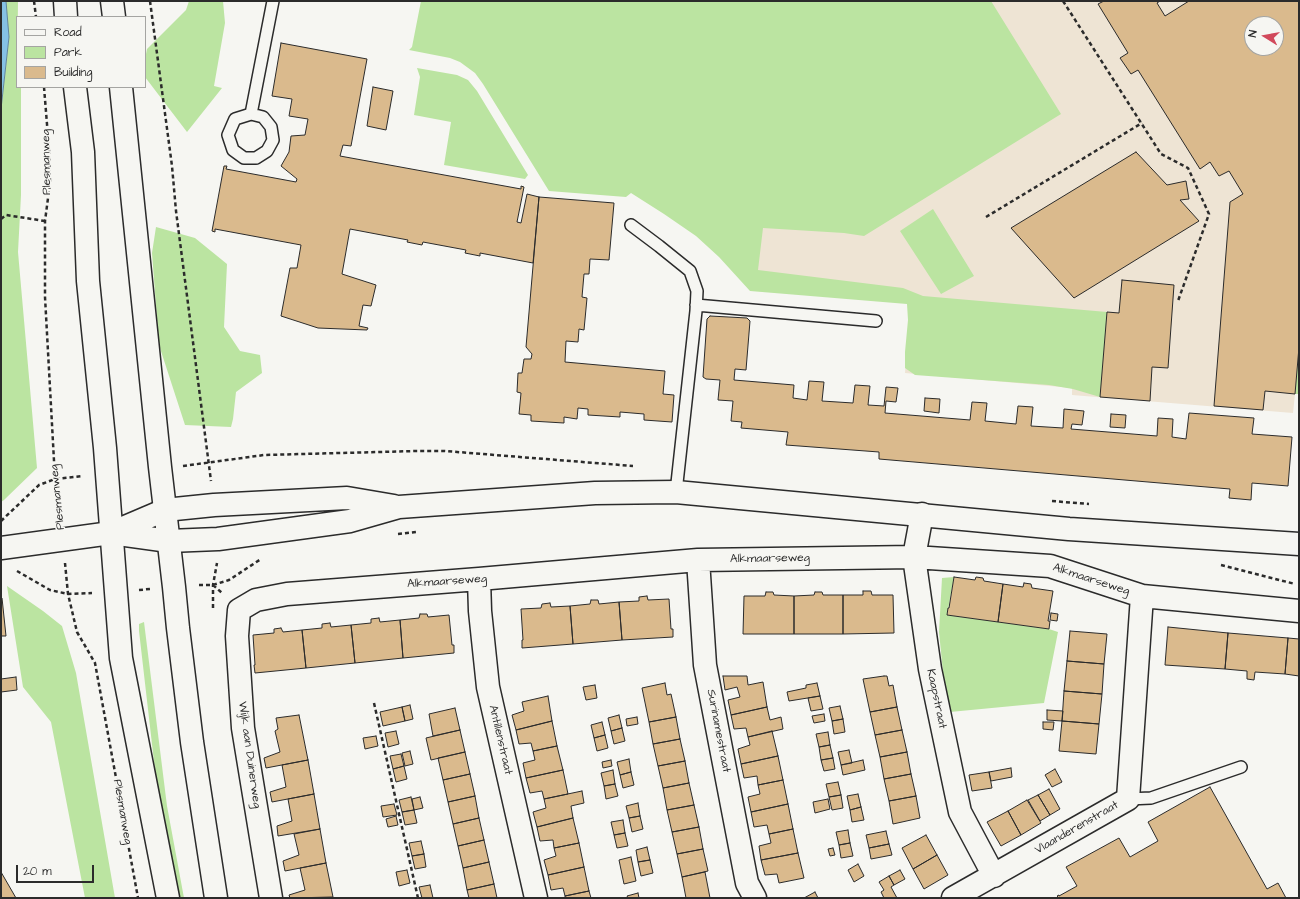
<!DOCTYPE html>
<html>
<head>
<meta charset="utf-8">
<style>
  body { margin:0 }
  #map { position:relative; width:1300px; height:899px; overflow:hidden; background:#f6f6f2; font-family:"Architects Daughter",sans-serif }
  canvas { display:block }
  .frame { position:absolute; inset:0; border:2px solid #2b2b2b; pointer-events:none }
  .legend { position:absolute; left:16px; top:16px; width:130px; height:72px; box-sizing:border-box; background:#f6f6f2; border:1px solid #a5a5a2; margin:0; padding:5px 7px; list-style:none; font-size:12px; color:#2b2b2b }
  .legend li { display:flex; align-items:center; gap:8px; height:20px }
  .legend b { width:20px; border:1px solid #a5a5a2 }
  .north { position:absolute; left:1244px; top:16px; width:40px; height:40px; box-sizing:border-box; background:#f6f6f2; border:1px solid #a5a5a2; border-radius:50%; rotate:281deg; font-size:11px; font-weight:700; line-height:16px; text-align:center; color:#2b2b2b }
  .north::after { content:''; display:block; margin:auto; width:14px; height:18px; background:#d1495b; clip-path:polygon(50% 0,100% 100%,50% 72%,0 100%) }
  .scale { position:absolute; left:16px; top:865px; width:78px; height:18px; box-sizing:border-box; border:2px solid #2b2b2b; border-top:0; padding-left:5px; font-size:12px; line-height:14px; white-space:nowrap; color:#2b2b2b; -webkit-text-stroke:3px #f6f6f2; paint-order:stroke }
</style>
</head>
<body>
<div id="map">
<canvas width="1300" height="899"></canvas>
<div class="frame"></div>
<ul class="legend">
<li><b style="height:5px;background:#f6f6f2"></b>Road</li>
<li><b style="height:11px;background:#bbe4a1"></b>Park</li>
<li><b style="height:11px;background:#daba8d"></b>Building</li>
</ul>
<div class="north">N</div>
<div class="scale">20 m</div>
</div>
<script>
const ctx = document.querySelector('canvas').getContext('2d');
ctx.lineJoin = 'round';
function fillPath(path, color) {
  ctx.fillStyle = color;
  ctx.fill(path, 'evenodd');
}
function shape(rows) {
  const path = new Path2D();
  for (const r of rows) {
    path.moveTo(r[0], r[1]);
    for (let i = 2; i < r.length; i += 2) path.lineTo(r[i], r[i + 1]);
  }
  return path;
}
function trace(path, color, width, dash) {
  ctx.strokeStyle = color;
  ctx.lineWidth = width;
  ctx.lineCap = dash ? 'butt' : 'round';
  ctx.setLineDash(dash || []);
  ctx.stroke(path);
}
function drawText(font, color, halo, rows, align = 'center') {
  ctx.font = font + ' "Architects Daughter",sans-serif';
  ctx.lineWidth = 3;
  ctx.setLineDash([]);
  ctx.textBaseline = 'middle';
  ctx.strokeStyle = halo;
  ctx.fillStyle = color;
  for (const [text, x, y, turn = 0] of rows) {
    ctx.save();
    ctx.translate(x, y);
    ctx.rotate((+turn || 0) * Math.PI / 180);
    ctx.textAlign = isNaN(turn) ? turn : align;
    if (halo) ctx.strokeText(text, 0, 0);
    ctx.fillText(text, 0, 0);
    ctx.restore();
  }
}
const built = shape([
  [436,1,1299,1,1299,356,1293,413,1072,395,1072,388,905,373,911,300,734,267],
  [1252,24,1276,24,1276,48,1252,48]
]);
const green = shape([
  [6,1,18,1,17,87,21,87,21,195,18,252,37,468,4,500,1,502,1,109,9,37],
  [189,1,223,1,225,23,214,86,222,88,187,132,145,77,145,59,147,49,186,10],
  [421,1,991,1,1061,114,864,236,844,233,763,228,758,270,903,288,923,296,1107,312,1100,397,1073,389,1049,385,915,375,905,368,905,352,908,320,907,304,750,291,719,257,696,236,664,214,631,193,626,197,549,191,483,84,475,73,460,62,450,58,409,50,412,47],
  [417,68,457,75,468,80,477,91,528,175,525,179,444,165,451,122,414,115,420,77],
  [933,209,974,276,941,294,900,231],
  [156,227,195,238,227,264,224,327,240,351,260,355,262,373,236,392,233,419,231,427,185,425,159,345,152,253],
  [1299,347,1299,394,1295,394],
  [954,577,947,615,1049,629,1058,632,1044,703,950,712,944,682,939,632,942,578],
  [7,586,43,611,62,626,76,673,115,898,85,898,51,722,23,687],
  [144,622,167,806,184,898,175,898,159,805,139,631,139,624]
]);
const water = shape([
  [1,1,6,1,9,37,1,109,1,1]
]);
const building = shape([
  [1104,1,1160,1,1157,3,1165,16,1189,1,1299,1,1299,347,1295,394,1265,391,1263,410,1214,406,1230,202,1243,194,1229,171,1219,176,1210,162,1200,169,1138,70,1131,74,1120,58,1128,53,1098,4,1104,1],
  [1252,24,1276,24,1276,48,1252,48,1252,24],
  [281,43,367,59,351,146,343,145,340,156,521,189,521,186,524,187,517,222,521,223,527,194,539,197,533,263,480,253,480,256,465,253,466,250,423,242,422,245,407,242,408,240,350,229,342,274,376,285,371,306,363,305,359,326,368,328,367,330,318,328,281,316,290,268,297,268,301,245,215,229,215,232,212,231,224,166,227,166,226,169,296,182,297,179,281,166,289,152,291,136,305,135,308,119,289,116,292,99,272,96,281,43],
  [373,87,393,91,386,130,367,126,373,87],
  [1136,152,1167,185,1186,181,1189,199,1180,200,1199,221,1074,298,1011,228,1136,152],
  [539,197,614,203,609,260,590,259,589,274,584,274,582,297,587,298,584,330,579,329,578,342,566,341,565,362,665,371,663,394,674,395,672,422,644,420,644,414,620,412,620,417,588,415,588,409,578,408,577,419,564,417,564,423,531,421,531,415,519,414,521,393,517,392,518,373,522,373,524,359,531,359,532,354,526,347,539,197],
  [1122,280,1174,285,1168,368,1152,367,1150,401,1100,397,1107,312,1119,313,1122,280],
  [710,316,747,318,750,321,746,370,735,369,734,380,794,385,793,398,807,400,809,381,824,382,822,401,853,403,855,385,870,386,868,405,884,406,886,387,898,388,896,402,886,401,885,413,970,420,972,402,987,403,985,421,1016,424,1018,406,1033,407,1031,426,1063,428,1064,409,1084,411,1082,425,1072,424,1071,429,1157,436,1158,418,1173,419,1172,437,1186,439,1189,413,1254,418,1252,434,1292,437,1288,486,1252,483,1251,500,1229,498,1230,489,879,459,879,452,786,445,788,432,741,428,742,422,731,421,733,401,718,400,720,380,706,379,703,377,707,319,710,316],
  [925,398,940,399,939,413,924,411,925,398],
  [1111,414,1126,415,1125,428,1110,427,1111,414],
  [954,577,975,580,976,577,983,578,984,581,1003,584,998,622,947,615,948,608,949,608,954,577],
  [1024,583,1031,584,1032,588,1053,591,1048,621,1050,621,1049,629,998,622,1003,584,1023,587,1024,583],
  [863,591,871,591,872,595,893,595,894,633,843,634,843,595,863,595,863,591],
  [766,592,773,592,774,595,794,596,794,634,743,634,744,596,765,596,766,592],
  [815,592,822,592,823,595,843,595,843,634,794,634,794,596,814,595,815,592],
  [647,596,648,600,669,599,671,629,673,629,673,637,622,640,619,602,639,601,639,597,647,596],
  [1,598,2,598,6,636,1,636,1,598],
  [591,600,598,600,599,604,619,602,622,640,573,644,570,606,590,604,591,600],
  [550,603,551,607,570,606,573,644,522,648,522,640,523,640,521,609,541,608,542,604,550,603],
  [1051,613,1058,614,1057,621,1050,620,1051,613],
  [420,614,427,614,428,617,449,615,452,645,454,645,454,653,403,658,400,620,419,618,420,614],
  [379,618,380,622,400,620,403,658,355,663,351,625,371,623,371,619,379,618],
  [330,623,331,627,351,625,355,663,306,668,302,630,322,628,322,624,330,623],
  [1168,627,1228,633,1225,669,1165,665,1168,627],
  [281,628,283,632,302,630,306,668,255,673,254,665,255,665,253,635,274,633,274,629,281,628],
  [1070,631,1107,634,1104,664,1067,661,1070,631],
  [1228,633,1288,638,1285,674,1255,672,1254,680,1247,679,1247,671,1225,669,1228,633],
  [1288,638,1299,639,1299,676,1285,674,1288,638],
  [1067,661,1104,664,1102,694,1064,691,1067,661],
  [723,676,747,676,748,685,763,682,767,707,731,715,728,700,740,697,737,687,725,690,723,676],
  [884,676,887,676,889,686,893,685,897,707,870,712,863,679,884,676],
  [16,677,17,690,1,692,1,679,16,677],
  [665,683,667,695,671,694,676,717,649,722,642,688,665,683],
  [817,683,820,696,789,701,787,692,806,688,806,685,817,683],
  [595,685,597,698,586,700,583,687,595,685],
  [1064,691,1102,694,1099,724,1062,721,1064,691],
  [548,696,552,721,516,730,512,715,524,711,522,702,548,696],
  [820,696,823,709,811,711,808,698,820,696],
  [410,705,413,719,405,721,402,707,410,705],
  [840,706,843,719,832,721,829,708,840,706],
  [402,707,405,721,383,726,380,712,402,707],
  [767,707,770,720,781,717,783,729,748,737,746,728,734,729,731,715,767,707],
  [897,707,902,730,875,735,870,712,897,707],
  [455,708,460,730,433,736,429,714,455,708],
  [1047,710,1063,711,1062,721,1047,720,1047,710],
  [824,714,825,721,814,723,812,716,824,714],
  [299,715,308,760,266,768,264,758,280,752,275,731,278,729,276,718,299,715],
  [619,715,622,728,611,731,608,718,619,715],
  [637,717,638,724,627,726,626,719,637,717],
  [676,717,680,739,653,744,649,722,676,717],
  [843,719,845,732,834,734,832,721,843,719],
  [552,721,557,746,533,751,531,743,519,744,516,730,552,721],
  [1062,721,1099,724,1096,754,1059,751,1062,721],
  [602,722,605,735,594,738,591,725,602,722],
  [1043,722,1054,722,1053,730,1043,729,1043,722],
  [622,728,625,741,614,744,611,731,622,728],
  [460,730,465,752,431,760,426,738,460,730],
  [902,730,907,752,880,757,875,735,902,730],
  [396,731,399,744,388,747,385,733,396,731],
  [772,731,778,756,741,764,738,749,750,745,748,737,772,731],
  [828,732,830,745,819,747,816,734,828,732],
  [605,735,608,748,597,751,594,738,605,735],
  [376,736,378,746,365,749,363,738,376,736],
  [680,739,685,761,658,766,653,744,680,739],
  [830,745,833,758,821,760,819,747,830,745],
  [557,746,563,770,526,778,523,763,535,760,533,751,557,746],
  [849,750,852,763,841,765,838,752,849,750],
  [410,751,413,764,405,766,402,753,410,751],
  [465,752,470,774,443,780,438,758,465,752],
  [907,752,911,774,884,779,880,757,907,752],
  [401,754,404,766,393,769,390,756,401,754],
  [778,756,783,780,758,785,757,776,744,778,741,764,778,756],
  [833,758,835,769,824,771,821,760,833,758],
  [629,759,631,772,620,775,617,762,629,759],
  [308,760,314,794,272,802,270,792,286,787,282,765,308,760],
  [611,760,612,766,603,768,602,762,611,760],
  [863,760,865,770,843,775,841,765,863,760],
  [685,761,689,783,663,788,658,766,685,761],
  [404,766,407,779,396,782,393,769,404,766],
  [1011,768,1012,777,991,781,989,772,1011,768],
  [1055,769,1062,782,1052,787,1045,775,1055,769],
  [563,770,568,794,544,799,542,791,530,793,526,778,563,770],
  [613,770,615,784,604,786,601,773,613,770],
  [631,772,634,785,623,788,620,775,631,772],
  [989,772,992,788,972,791,969,775,989,772],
  [470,774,475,796,448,802,443,780,470,774],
  [911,774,916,796,889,801,884,779,911,774],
  [783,780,788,804,751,812,748,797,760,794,758,785,783,780],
  [838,782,841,795,829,797,826,784,838,782],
  [689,783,694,805,667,810,663,788,689,783],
  [615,784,618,796,606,799,604,786,615,784],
  [1210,787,1267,889,1278,883,1286,898,1059,898,1057,896,1059,895,1059,896,1077,886,1066,867,1119,838,1130,857,1158,841,1148,822,1210,787],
  [1049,789,1060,809,1050,815,1038,795,1049,789],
  [582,791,584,803,571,806,573,818,537,827,533,812,546,808,544,799,582,791],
  [314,794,320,829,278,836,277,826,292,821,288,799,314,794],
  [858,794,861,807,850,810,847,796,858,794],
  [841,795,843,808,832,810,829,797,841,795],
  [1038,795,1050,815,1040,821,1028,800,1038,795],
  [475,796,479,818,453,824,448,802,475,796],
  [916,796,920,818,893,824,889,801,916,796],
  [411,797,414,810,402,812,399,800,411,797],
  [420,797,423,808,414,810,412,799,420,797],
  [828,799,830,809,815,813,813,802,828,799],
  [1027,800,1041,823,1021,835,1008,811,1027,800],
  [638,803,640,816,629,818,626,806,638,803],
  [394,804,397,815,383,817,381,806,394,804],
  [788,804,793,829,769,834,767,825,754,827,751,812,788,804],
  [694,805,699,827,672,832,667,810,694,805],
  [861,807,864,820,852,822,850,810,861,807],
  [414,810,417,823,405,825,402,812,414,810],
  [1008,811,1021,835,1001,846,987,822,1008,811],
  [396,816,398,825,388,827,386,819,396,816],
  [640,816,643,829,632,832,629,818,640,816],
  [479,818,484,840,458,846,453,824,479,818],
  [573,818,579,843,554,848,553,840,540,841,537,827,573,818],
  [623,820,625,833,614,835,611,822,623,820],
  [699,827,703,849,677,854,672,832,699,827],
  [320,829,326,863,285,871,283,861,299,855,294,834,320,829],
  [793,829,798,853,761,860,759,846,771,843,769,834,793,829],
  [848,830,850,843,839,845,836,832,848,830],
  [886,831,889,844,869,848,866,835,886,831],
  [625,833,628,846,617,848,614,835,625,833],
  [926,835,937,855,913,869,902,848,926,835],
  [484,840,489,862,463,868,458,846,484,840],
  [421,841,424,854,412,856,409,843,421,841],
  [579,843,584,867,548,875,544,860,556,856,554,848,579,843],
  [850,843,853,856,841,858,839,845,850,843],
  [889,844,892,855,871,859,869,848,889,844],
  [647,847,650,860,638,862,636,850,647,847],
  [833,848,835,855,830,856,828,849,833,848],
  [703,849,708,871,682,877,677,854,703,849],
  [798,853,804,878,779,883,777,874,765,875,761,860,798,853],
  [424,854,426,867,415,869,412,856,424,854],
  [937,855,948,875,924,889,913,869,937,855],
  [631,857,636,881,624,884,619,860,631,857],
  [650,860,653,873,641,876,638,862,650,860],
  [489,862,494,884,467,890,463,868,489,862],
  [326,863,333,897,290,898,289,895,305,890,300,868,326,863],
  [858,864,864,876,854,882,848,870,858,864],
  [584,867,589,891,565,896,563,888,551,890,548,875,584,867],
  [407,870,410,883,399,886,396,872,407,870],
  [900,870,905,879,894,885,889,876,900,870],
  [1,872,16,898,1,898,1,872],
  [705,872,710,898,686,898,682,877,705,872],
  [889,876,894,885,891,887,897,898,884,898,881,892,884,890,879,882,889,876],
  [494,884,497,898,469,898,467,890,494,884],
  [430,885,433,898,422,898,419,887,430,885],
  [589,891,591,898,565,898,565,896,589,891],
  [815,892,818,898,804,898,815,892],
  [638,893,639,898,628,898,627,896,638,893]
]);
const path = shape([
  [34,1,36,17],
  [150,1,172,166,176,211,211,481],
  [1063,1,1161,154,1188,168,1209,214,1178,301],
  [44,87,49,149,50,183,45,221,45,297,55,479,61,516],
  [986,217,1142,123],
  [1,219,6,215,45,221],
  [183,466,264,455,417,451,445,451,633,466],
  [1052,501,1089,504],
  [1,521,39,485,55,479,83,476],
  [398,534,417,532],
  [65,563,68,594,77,632,95,663,138,898],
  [1221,565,1295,584],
  [17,571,50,590,68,594,92,593],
  [199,585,213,585,229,580,261,559],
  [213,585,222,593],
  [139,590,150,589],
  [213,608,213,585,217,563],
  [374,703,418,898]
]);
const service = shape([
  [251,114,263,117,271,127,273,140,267,151,256,158,244,158,233,150,228,135,235,119,251,114],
  [251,114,273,1],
  [631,225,659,246,690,271,697,291,696,311,676,492],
  [696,305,876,321],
  [1128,799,1151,798,1241,767]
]);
const minor = shape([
  [922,514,914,557,930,669,960,812,994,876],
  [1,548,111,533],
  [698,560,705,665,747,883,755,898],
  [479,579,480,611,488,687,536,898],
  [271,898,243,728,237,636,239,610,256,600,287,594,479,579,698,560,914,557,1050,566,1142,596,1299,611],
  [953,898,1128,799,1142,596]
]);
const tertiary = shape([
  [111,533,169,541,218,539,350,521,399,507,595,493,676,492,1069,529,1299,544],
  [111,533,165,510,214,505,347,498,394,506]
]);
const secondary = shape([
  [65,1,66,17],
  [112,1,114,17],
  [75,87,83,152,88,281,105,448,121,658,168,898],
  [121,87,160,467,174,587,178,628,192,742,216,898]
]);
const streetNames = [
  ["Plesmanweg",47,162,-91],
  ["Plesmanweg",58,497,-96],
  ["Alkmaarseweg",770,559,-1],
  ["Alkmaarseweg",1091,580,18],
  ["Alkmaarseweg",447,582,-4],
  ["Kaapstraat",936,699,78],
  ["Surinamestraat",718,731,79],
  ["Antillenstraat",500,740,77],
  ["Wijk aan Duinerweg",249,755,82],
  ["Plesmanweg",122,812,80],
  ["Vlaanderenstraat",1077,828,-30]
];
fillPath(built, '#eee4d4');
fillPath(green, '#bbe4a1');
fillPath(water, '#85c1e5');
trace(water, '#61859b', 1);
fillPath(building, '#daba8d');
trace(building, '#2b2b2b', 1);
trace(service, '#2b2b2b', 14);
trace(minor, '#2b2b2b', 25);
trace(tertiary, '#2b2b2b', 25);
trace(secondary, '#2b2b2b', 25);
trace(path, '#2b2b2b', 2.5, [4, 3]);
trace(service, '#f6f6f2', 11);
trace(minor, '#f6f6f2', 22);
trace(tertiary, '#f6f6f2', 22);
trace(secondary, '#f6f6f2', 22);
drawText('12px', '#2b2b2b', '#f6f6f2', streetNames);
</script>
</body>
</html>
